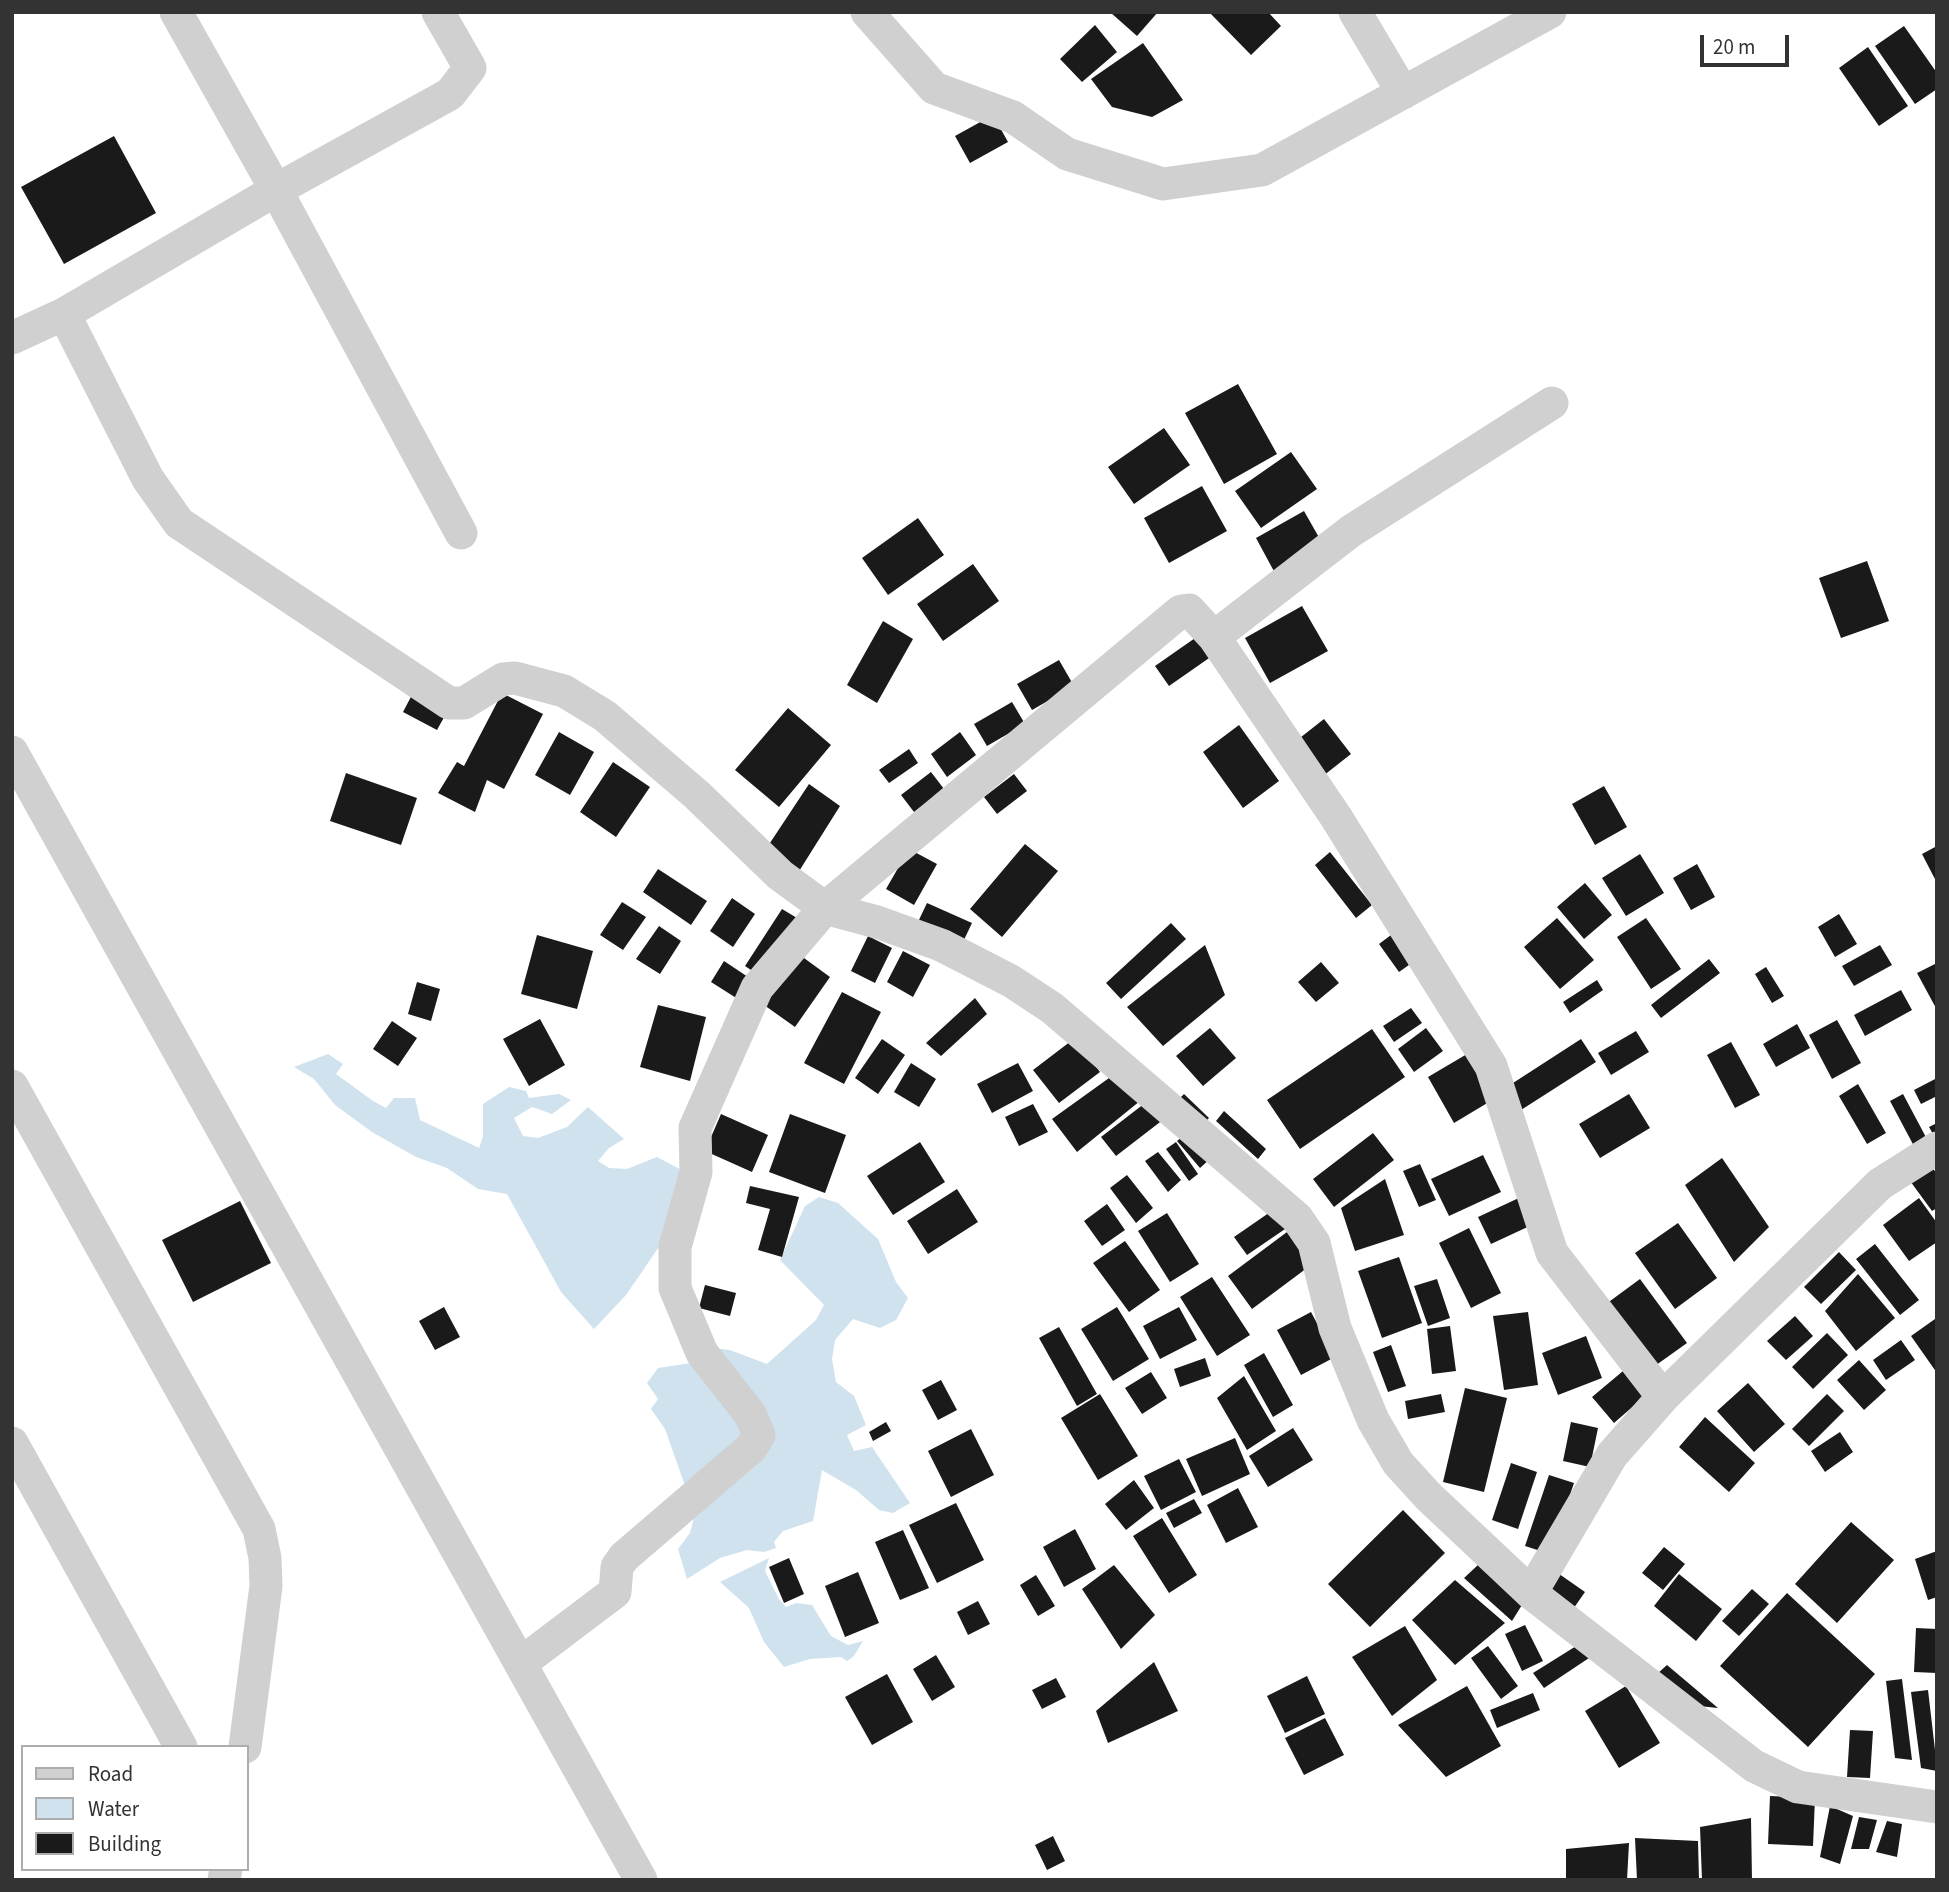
<!DOCTYPE html>
<html>
<head>
<meta charset="utf-8">
<style>
  body { margin:0 }
  #map { position:relative; width:1949px; height:1892px; overflow:hidden; background:#fff; font-family:"Source Sans 3",sans-serif }
  canvas { display:block }
  .frame { position:absolute; inset:0; border:14px solid #333; pointer-events:none }
  .legend { position:absolute; left:21px; top:1745px; width:228px; height:126px; box-sizing:border-box; background:#fff; border:2px solid #adadad; margin:0; padding:9px 12px; list-style:none; font-size:21px; color:#333 }
  .legend li { display:flex; align-items:center; gap:14px; height:35px }
  .legend b { width:35px; border:2px solid #adadad }
  .scale { position:absolute; left:1700px; top:35px; width:89px; height:32px; box-sizing:border-box; border:4px solid #333; border-top:0; padding-left:9px; font-size:21px; line-height:24px; white-space:nowrap; color:#333; -webkit-text-stroke:5px #fff; paint-order:stroke }
</style>
</head>
<body>
<div id="map">
<canvas width="1949" height="1892"></canvas>
<div class="frame"></div>
<ul class="legend">
<li><b style="height:9px;background:#d0d0d0"></b>Road</li>
<li><b style="height:19px;background:#cfe2ee"></b>Water</li>
<li><b style="height:19px;background:#1a1a1a"></b>Building</li>
</ul>
<div class="scale">20 m</div>
</div>
<script>
const ctx = document.querySelector('canvas').getContext('2d');
ctx.lineJoin = 'round';
function fillPath(path, color) {
  ctx.fillStyle = color;
  ctx.fill(path, 'evenodd');
}
function shape(rows) {
  const path = new Path2D();
  for (const r of rows) {
    path.moveTo(r[0], r[1]);
    for (let i = 2; i < r.length; i += 2) path.lineTo(r[i], r[i + 1]);
  }
  return path;
}
function trace(path, color, width, dash) {
  ctx.strokeStyle = color;
  ctx.lineWidth = width;
  ctx.lineCap = dash ? 'butt' : 'round';
  ctx.setLineDash(dash || []);
  ctx.stroke(path);
}
const water = shape([
  [328,1054,343,1064,336,1074,373,1101,386,1108,394,1098,415,1098,420,1120,479,1148,483,1136,483,1104,509,1087,526,1091,529,1098,559,1094,571,1100,552,1114,532,1107,514,1118,523,1136,538,1138,567,1127,588,1107,624,1139,609,1148,598,1161,609,1168,627,1169,657,1157,691,1175,674,1225,626,1295,594,1329,561,1292,507,1194,478,1189,447,1168,416,1157,372,1132,335,1105,314,1079,294,1067],
  [819,1197,838,1203,878,1239,896,1282,908,1298,896,1320,880,1328,853,1319,835,1340,832,1359,836,1382,854,1396,866,1425,847,1435,854,1451,872,1447,910,1503,893,1513,879,1510,856,1490,822,1470,813,1521,783,1531,774,1542,776,1548,764,1552,747,1550,720,1558,687,1579,678,1549,690,1533,695,1514,665,1429,651,1409,658,1399,647,1383,658,1368,691,1363,712,1348,730,1350,767,1364,816,1320,824,1305,780,1260,805,1206],
  [769,1558,765,1571,779,1599,786,1607,796,1603,812,1605,831,1636,848,1645,863,1641,854,1656,847,1661,841,1657,810,1659,784,1667,764,1642,749,1608,720,1582]
]);
const building = shape([
  [1110,12,1158,12,1137,36],
  [1209,12,1268,12,1281,26,1251,55],
  [1095,25,1117,52,1082,82,1060,59],
  [1904,26,1937,73,1937,89,1915,104,1875,46],
  [1143,43,1183,100,1152,117,1112,107,1091,79],
  [1868,47,1908,106,1879,126,1839,68],
  [993,115,1008,142,970,163,955,136],
  [114,136,156,213,64,264,21,187],
  [1238,384,1277,454,1224,484,1185,413],
  [1164,428,1190,465,1134,504,1108,467],
  [1291,452,1317,489,1261,528,1235,491],
  [1202,486,1227,531,1169,563,1144,518],
  [1304,511,1325,548,1276,575,1256,538],
  [918,518,944,555,888,595,862,558],
  [1867,561,1889,621,1841,638,1819,578],
  [973,564,999,601,943,641,917,604],
  [1302,606,1328,651,1270,683,1245,638],
  [883,621,913,639,877,703,847,685],
  [1198,636,1212,656,1169,686,1155,666],
  [1059,660,1074,686,1032,710,1017,684],
  [414,691,448,710,437,730,403,712],
  [502,693,543,714,504,789,487,780,475,812,438,793,457,762,464,766],
  [1012,702,1025,724,987,746,974,724],
  [788,708,831,745,779,807,735,770],
  [1324,719,1351,754,1323,776,1296,741],
  [1239,725,1279,781,1243,808,1203,752],
  [559,732,594,752,570,795,535,775],
  [960,732,976,755,947,777,931,754],
  [909,749,918,763,889,783,879,770],
  [613,762,650,787,616,837,580,812],
  [931,772,944,789,914,812,901,795],
  [346,773,417,798,401,845,330,821],
  [1014,774,1027,791,997,814,984,797],
  [809,784,840,806,796,876,762,855],
  [1604,786,1627,827,1595,845,1572,804],
  [1025,844,1058,871,1002,937,970,909],
  [1937,846,1937,883,1922,854],
  [909,849,937,864,914,905,886,889],
  [1330,852,1372,905,1356,918,1315,865],
  [1640,854,1664,893,1626,916,1602,878],
  [1697,864,1715,897,1691,910,1673,878],
  [658,869,707,901,691,925,643,892],
  [1585,883,1612,915,1584,939,1557,907],
  [732,898,755,914,733,947,710,931],
  [622,902,646,917,623,950,600,935],
  [927,903,972,923,962,944,917,924],
  [782,909,797,918,760,976,745,966],
  [1839,914,1857,944,1835,957,1818,927],
  [1557,918,1594,960,1560,989,1524,947],
  [1646,918,1681,969,1651,989,1617,937],
  [1171,923,1186,939,1121,999,1106,983],
  [659,926,681,941,660,974,636,959],
  [1395,932,1416,960,1399,972,1379,944],
  [537,935,593,951,577,1009,521,994],
  [868,936,892,948,875,983,851,971],
  [1205,945,1225,995,1163,1046,1127,1007],
  [1880,945,1892,965,1854,986,1842,966],
  [793,950,830,977,795,1027,757,1000],
  [903,951,930,965,913,997,887,982],
  [1709,959,1720,973,1661,1018,1651,1005],
  [724,961,754,981,741,1001,711,982],
  [1321,962,1339,983,1316,1002,1298,982],
  [1937,963,1937,1010,1917,973],
  [1766,967,1784,996,1772,1003,1755,974],
  [1597,980,1603,990,1570,1013,1563,1002],
  [417,982,440,989,431,1021,408,1014],
  [1901,990,1912,1010,1865,1036,1854,1015],
  [842,992,881,1012,844,1084,804,1063],
  [975,998,987,1014,941,1056,926,1043],
  [658,1005,706,1017,690,1081,640,1067],
  [1411,1008,1422,1023,1394,1042,1383,1026],
  [540,1019,565,1065,529,1086,503,1039],
  [1837,1020,1861,1063,1832,1079,1809,1035],
  [392,1021,417,1038,398,1066,373,1049],
  [1797,1024,1810,1048,1776,1067,1763,1044],
  [1210,1028,1236,1058,1203,1086,1176,1056],
  [1426,1028,1443,1051,1414,1072,1398,1049],
  [1372,1029,1405,1077,1300,1149,1267,1100],
  [1636,1031,1649,1052,1611,1075,1598,1053],
  [1075,1038,1100,1072,1059,1103,1033,1070],
  [882,1039,905,1055,878,1094,855,1078],
  [1581,1039,1596,1062,1521,1110,1513,1083],
  [1731,1042,1760,1095,1735,1108,1707,1055],
  [1467,1054,1494,1099,1454,1123,1428,1077],
  [911,1063,936,1079,919,1107,894,1092],
  [1018,1063,1033,1091,992,1113,977,1084],
  [1116,1073,1140,1101,1077,1152,1052,1119],
  [1937,1078,1937,1096,1921,1104,1914,1090],
  [1858,1084,1886,1133,1867,1144,1839,1096],
  [1184,1094,1209,1118,1199,1128,1174,1104],
  [1629,1094,1650,1128,1600,1158,1579,1124],
  [1903,1094,1928,1141,1915,1148,1890,1101],
  [1149,1100,1164,1119,1116,1156,1101,1137],
  [1033,1104,1048,1132,1019,1146,1005,1117],
  [1224,1111,1266,1149,1258,1159,1216,1121],
  [721,1114,768,1135,752,1172,705,1151],
  [790,1114,846,1135,825,1193,769,1172],
  [1937,1123,1937,1141,1929,1127],
  [1188,1132,1211,1158,1200,1168,1177,1141],
  [1373,1133,1394,1160,1334,1207,1313,1179],
  [920,1142,945,1182,893,1215,867,1176],
  [1176,1142,1198,1174,1189,1181,1166,1149],
  [1158,1152,1181,1180,1168,1192,1145,1161],
  [1483,1155,1501,1192,1449,1216,1431,1179],
  [1722,1158,1769,1227,1734,1262,1685,1185],
  [1926,1159,1937,1174,1937,1208,1932,1211,1905,1174],
  [1420,1164,1436,1200,1419,1207,1403,1171],
  [1127,1175,1153,1208,1136,1223,1110,1188],
  [1385,1179,1404,1235,1355,1251,1341,1208],
  [750,1186,799,1197,782,1257,758,1250,770,1209,746,1203],
  [957,1189,978,1222,928,1254,907,1221],
  [1521,1197,1534,1224,1491,1244,1478,1217],
  [1919,1198,1937,1223,1937,1242,1909,1261,1883,1225],
  [240,1201,271,1263,193,1302,162,1240],
  [1107,1204,1125,1230,1102,1246,1084,1221],
  [1276,1208,1288,1227,1247,1255,1234,1237],
  [1167,1213,1199,1264,1170,1282,1138,1231],
  [1678,1223,1717,1278,1675,1309,1635,1253],
  [1469,1228,1501,1293,1471,1308,1439,1243],
  [1287,1232,1311,1265,1252,1309,1228,1276],
  [1125,1241,1160,1290,1129,1312,1093,1263],
  [1875,1244,1919,1300,1900,1315,1856,1259],
  [1839,1252,1856,1270,1821,1304,1804,1287],
  [1399,1257,1422,1323,1382,1338,1358,1271],
  [1858,1274,1895,1318,1856,1351,1825,1311],
  [1212,1277,1250,1335,1217,1356,1180,1297],
  [1437,1279,1450,1318,1428,1326,1414,1286],
  [1640,1279,1687,1343,1652,1368,1606,1304],
  [705,1285,736,1293,730,1316,699,1308],
  [444,1307,460,1337,435,1350,419,1321],
  [1117,1307,1149,1359,1113,1381,1081,1329],
  [1179,1307,1197,1340,1160,1359,1143,1326],
  [1311,1312,1335,1357,1301,1375,1277,1330],
  [1528,1312,1538,1385,1504,1390,1493,1316],
  [1795,1316,1813,1336,1786,1360,1767,1341],
  [1935,1319,1937,1321,1937,1373,1911,1336],
  [1450,1326,1456,1371,1432,1374,1427,1329],
  [1059,1327,1097,1394,1077,1406,1039,1338],
  [1827,1333,1848,1355,1813,1389,1792,1367],
  [1586,1336,1602,1378,1558,1395,1542,1353],
  [1901,1340,1915,1360,1886,1380,1873,1360],
  [1391,1345,1406,1386,1388,1392,1373,1352],
  [1264,1353,1293,1405,1273,1417,1244,1365],
  [1205,1358,1211,1376,1180,1387,1174,1369],
  [1859,1360,1886,1390,1864,1410,1837,1380],
  [1623,1371,1645,1396,1614,1423,1592,1397],
  [1151,1372,1167,1398,1142,1414,1125,1388],
  [1244,1376,1276,1431,1247,1450,1217,1398],
  [941,1380,957,1410,938,1420,922,1390],
  [1748,1383,1785,1424,1754,1452,1717,1411],
  [1465,1388,1507,1398,1484,1492,1443,1482],
  [1100,1394,1138,1456,1098,1480,1061,1418],
  [1441,1394,1445,1412,1408,1419,1405,1401],
  [1827,1394,1844,1411,1809,1446,1792,1429],
  [1705,1417,1755,1463,1729,1492,1679,1447],
  [886,1422,891,1431,873,1441,869,1432],
  [1571,1422,1598,1428,1590,1467,1563,1461],
  [1293,1428,1313,1460,1268,1487,1249,1456],
  [971,1429,994,1475,951,1497,928,1451],
  [1840,1432,1853,1452,1825,1472,1811,1451],
  [1235,1438,1250,1474,1202,1496,1186,1459],
  [1179,1459,1196,1492,1161,1510,1144,1476],
  [1511,1463,1537,1472,1518,1529,1492,1520],
  [1549,1475,1574,1483,1550,1554,1525,1546],
  [1134,1480,1154,1508,1126,1530,1105,1504],
  [1238,1488,1258,1527,1226,1543,1207,1505],
  [1194,1499,1202,1513,1174,1528,1166,1513],
  [956,1503,984,1560,937,1583,909,1525],
  [1403,1510,1445,1553,1370,1627,1328,1584],
  [1162,1518,1197,1575,1169,1593,1133,1536],
  [1851,1522,1894,1560,1837,1623,1795,1584],
  [1075,1529,1096,1569,1064,1587,1043,1547],
  [903,1530,929,1588,900,1600,875,1542],
  [1664,1547,1685,1564,1663,1590,1642,1573],
  [1937,1551,1937,1597,1928,1600,1915,1559],
  [789,1558,804,1594,784,1603,769,1567],
  [1479,1564,1525,1600,1512,1621,1464,1578],
  [1114,1565,1155,1615,1121,1649,1082,1589],
  [1552,1569,1585,1592,1571,1612,1538,1590],
  [858,1572,879,1623,845,1637,825,1586],
  [1679,1574,1722,1609,1696,1641,1654,1606],
  [1036,1575,1055,1606,1038,1616,1020,1585],
  [1455,1580,1505,1623,1455,1665,1412,1620],
  [1752,1589,1769,1604,1739,1636,1722,1621],
  [1787,1593,1875,1674,1808,1747,1720,1666],
  [978,1601,990,1624,968,1635,957,1612],
  [1525,1625,1543,1661,1522,1671,1505,1634],
  [1405,1626,1437,1680,1392,1716,1352,1657],
  [1916,1628,1937,1629,1937,1673,1914,1672],
  [1581,1643,1592,1656,1544,1688,1533,1673],
  [1488,1646,1518,1686,1501,1699,1471,1658],
  [936,1655,955,1687,932,1701,913,1669],
  [1154,1662,1178,1711,1108,1743,1096,1711],
  [1667,1665,1718,1708,1679,1704,1657,1674],
  [887,1674,913,1722,872,1745,845,1697],
  [1307,1676,1325,1714,1285,1733,1267,1696],
  [1056,1678,1066,1697,1042,1709,1032,1690],
  [1902,1679,1912,1760,1895,1758,1886,1681],
  [1467,1686,1501,1746,1446,1777,1398,1725],
  [1626,1686,1660,1743,1619,1768,1585,1711],
  [1928,1690,1937,1767,1937,1771,1921,1768,1911,1692],
  [1533,1693,1540,1710,1497,1728,1490,1710],
  [1325,1718,1344,1755,1304,1775,1285,1738],
  [1850,1730,1873,1731,1870,1778,1847,1777],
  [1770,1796,1815,1798,1813,1846,1768,1844],
  [1830,1806,1853,1816,1840,1864,1820,1857],
  [1859,1817,1877,1820,1869,1849,1851,1849],
  [1751,1818,1752,1880,1702,1880,1700,1827],
  [1887,1821,1902,1824,1897,1857,1876,1852],
  [1053,1836,1065,1861,1047,1870,1035,1845],
  [1635,1838,1698,1841,1699,1880,1637,1880],
  [1629,1843,1627,1880,1566,1880,1566,1849]
]);
const minor = shape([
  [176,12,276,190,64,314,148,479,179,523,449,703,464,703,503,679,515,678,564,691,605,716,697,795,780,875,825,908,877,922,941,945,1011,981,1052,1008,1297,1218,1314,1243,1335,1328,1373,1420,1398,1463,1428,1496,1531,1593,1754,1766,1798,1787,1937,1807],
  [438,12,470,68,450,94,276,190,461,533],
  [867,12,934,88,1013,117,1067,154,1163,184,1262,170,1550,12],
  [1355,12,1403,93],
  [12,338,64,314],
  [1214,637,1351,531,1552,403],
  [12,752,641,1880],
  [12,1086,259,1529,265,1558,266,1586,245,1747],
  [12,1443,181,1747],
  [1531,1593,1612,1455,1663,1397,1880,1184,1937,1148],
  [521,1663,615,1592,617,1567,624,1557,751,1448,759,1435,750,1414,702,1353,675,1288,675,1247,696,1172,695,1128,757,988,825,908,1181,611,1189,610,1214,637,1336,817,1491,1066,1552,1253,1663,1397],
  [224,1880,226,1869]
]);
fillPath(water, '#cfe2ee');
fillPath(building, '#1a1a1a');
trace(minor, '#d0d0d0', 33);
</script>
</body>
</html>
